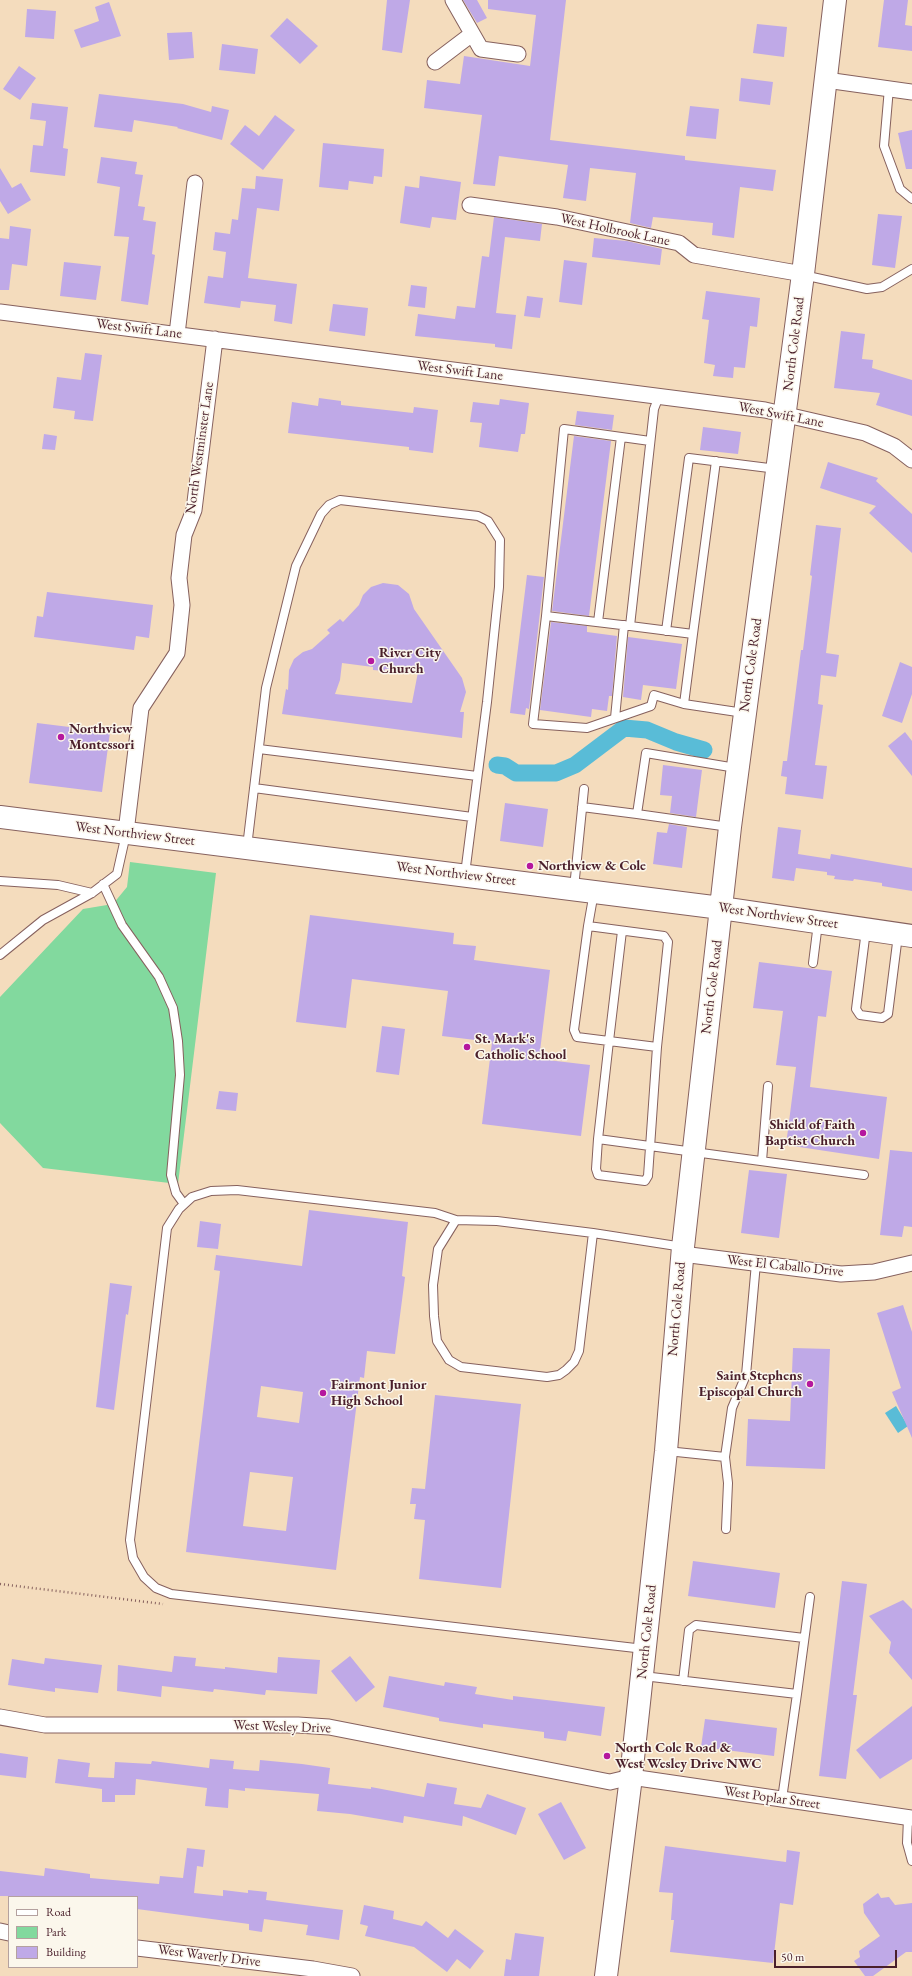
<!DOCTYPE html>
<html>
<head>
<meta charset="utf-8">
<style>
  body { margin:0 }
  #map { position:relative; width:912px; height:1976px; overflow:hidden; background:#f4dcbd; font-family:"EB Garamond",serif }
  canvas { display:block }
  .legend { position:absolute; left:8px; top:1896px; width:130px; height:72px; box-sizing:border-box; background:#fbf7ec; border:1px solid #b4a19f; margin:0; padding:5px 7px; list-style:none; font-size:12px; color:#4a1f2b }
  .legend li { display:flex; align-items:center; gap:8px; height:20px }
  .legend b { width:20px; border:1px solid #b4a19f }
  .scale { position:absolute; left:774px; top:1950px; width:123px; height:18px; box-sizing:border-box; border:2px solid #4a1f2b; border-top:0; padding-left:5px; font-size:12px; line-height:14px; white-space:nowrap; color:#4a1f2b; -webkit-text-stroke:3px #fbf7ec; paint-order:stroke }
</style>
</head>
<body>
<div id="map">
<canvas width="912" height="1976"></canvas>
<ul class="legend">
<li><b style="height:5px;background:#fff"></b>Road</li>
<li><b style="height:11px;background:#82d99e"></b>Park</li>
<li><b style="height:11px;background:#bfa9e7"></b>Building</li>
</ul>
<div class="scale">50 m</div>
</div>
<script>
const ctx = document.querySelector('canvas').getContext('2d');
ctx.lineJoin = 'round';
function fillPath(path, color) {
  ctx.fillStyle = color;
  ctx.fill(path, 'evenodd');
}
function shape(rows) {
  const path = new Path2D();
  for (const r of rows) {
    path.moveTo(r[0], r[1]);
    for (let i = 2; i < r.length; i += 2) path.lineTo(r[i], r[i + 1]);
  }
  return path;
}
function trace(path, color, width, dash) {
  ctx.strokeStyle = color;
  ctx.lineWidth = width;
  ctx.lineCap = dash ? 'butt' : 'round';
  ctx.setLineDash(dash || []);
  ctx.stroke(path);
}
function drawText(font, color, halo, rows, align = 'center') {
  ctx.font = font + ' "EB Garamond",serif';
  ctx.lineWidth = 3;
  ctx.setLineDash([]);
  ctx.textBaseline = 'middle';
  ctx.strokeStyle = halo;
  ctx.fillStyle = color;
  for (const [text, x, y, turn = 0] of rows) {
    ctx.save();
    ctx.translate(x, y);
    ctx.rotate((+turn || 0) * Math.PI / 180);
    ctx.textAlign = isNaN(turn) ? turn : align;
    if (halo) ctx.strokeText(text, 0, 0);
    ctx.fillText(text, 0, 0);
    ctx.restore();
  }
}
const green = shape([
  [130,862,216,873,178,1184,43,1168,0,1123,0,997,83,909,113,904,127,887]
]);
const water = shape([
  [896,1406,908,1426,898,1433,885,1413]
]);
const canal = shape([
  [497,765,505,766,516,773,556,773,575,765,624,728,647,730,676,742,704,750]
]);
const building = shape([
  [387,0,410,0,402,53,382,50],
  [463,0,477,0,487,18,477,23],
  [488,0,566,0,550,140,685,156,685,160,776,170,773,191,740,187,734,238,712,235,713,223,653,217,651,228,630,223,636,173,590,168,586,201,563,198,568,165,499,156,495,186,473,184,482,115,424,108,427,80,460,84,464,56,530,66,536,15,488,9],
  [884,0,908,0,905,25,912,26,912,51,878,47],
  [109,2,121,36,81,48,74,30,99,21,95,7],
  [27,9,56,11,54,39,25,37],
  [287,18,318,46,300,64,270,36],
  [757,24,787,27,784,57,753,53],
  [192,32,194,58,169,60,167,33],
  [222,44,258,49,255,74,219,70],
  [19,66,36,78,20,100,3,89],
  [741,78,773,82,770,105,739,101],
  [99,94,183,104,211,112,212,106,229,110,222,140,177,128,178,127,134,120,132,132,94,127],
  [32,103,68,107,63,148,68,149,65,176,30,172,33,145,43,146,46,121,30,119],
  [690,106,719,109,716,139,686,136],
  [275,115,295,130,263,170,230,144,245,125,259,136],
  [912,130,912,169,906,169,898,133],
  [323,143,384,149,382,177,374,176,373,184,349,181,348,190,319,187],
  [101,157,137,162,135,174,143,175,138,206,145,207,143,220,156,222,152,254,155,255,148,305,121,301,129,237,114,236,120,187,97,183],
  [0,168,12,188,21,183,31,200,8,214,0,201],
  [256,176,283,179,279,211,257,208,248,278,297,284,292,324,274,321,276,305,241,301,240,308,204,303,208,276,223,278,226,252,213,250,215,232,230,234,232,219,238,220,242,188,255,189],
  [420,176,461,182,456,220,432,217,430,228,400,223,405,186,419,188],
  [878,214,902,216,895,268,872,265],
  [494,217,542,224,540,241,505,237,496,313,516,315,512,349,495,347,495,344,415,336,418,314,455,319,457,306,475,308,482,256,489,257],
  [10,226,31,229,27,266,12,264,9,290,0,290,0,238,9,239],
  [594,238,627,241,662,249,660,265,592,257],
  [564,260,587,263,582,305,559,302],
  [64,262,101,266,96,300,60,296],
  [411,285,427,287,425,308,408,306],
  [706,291,760,298,757,327,750,326,745,368,734,367,733,378,713,376,715,365,704,363,709,320,702,319],
  [527,296,543,298,540,318,524,316],
  [333,304,368,308,365,336,329,331],
  [841,331,865,334,862,359,873,360,872,368,912,380,912,416,876,405,880,393,834,388],
  [85,353,102,355,93,421,74,419,75,411,53,408,57,377,81,380],
  [319,398,341,401,341,405,413,413,414,407,438,410,433,453,409,450,409,447,288,433,292,402,318,406],
  [500,399,529,403,525,434,521,434,518,452,479,447,482,423,470,422,473,402,499,405],
  [577,411,614,415,612,430,575,425],
  [703,427,741,432,738,454,700,450],
  [44,434,57,436,55,450,42,449],
  [574,436,611,441,589,616,552,611],
  [828,462,878,478,876,481,912,514,912,553,869,513,876,506,820,488],
  [816,525,841,528,826,653,839,655,836,677,821,675,818,704,823,705,815,765,827,766,823,799,785,794,787,777,781,776,783,761,787,761,801,650,803,650,812,576,810,575],
  [527,575,544,577,529,709,526,708,525,715,510,713],
  [383,583,398,585,409,594,414,609,462,678,466,692,460,712,464,712,462,738,282,714,286,689,288,690,289,670,294,659,303,652,312,649,330,633,327,630,340,619,343,622,359,605,363,595,371,587],
  [342,663,373,667,373,670,385,671,385,669,418,672,412,703,335,694,340,680],
  [47,592,153,605,149,638,136,636,134,650,34,637,37,616,43,617],
  [551,622,587,626,587,632,617,636,612,696,609,696,607,711,592,709,591,717,540,710],
  [628,637,682,644,676,689,643,685,641,700,623,697],
  [900,662,912,667,912,694,902,723,882,716],
  [37,723,110,732,102,792,29,783],
  [905,732,912,741,912,776,888,746],
  [663,765,702,770,696,817,670,813,672,796,660,795],
  [505,803,548,809,543,847,500,841],
  [669,824,687,827,682,868,653,864,657,832,667,833],
  [778,827,801,830,798,854,830,859,831,854,912,868,912,891,882,886,882,883,854,879,853,881,834,879,835,876,827,875,827,872,796,868,794,881,772,878],
  [310,915,454,933,453,944,476,946,474,960,550,970,539,1059,590,1065,581,1136,482,1124,492,1042,442,1036,448,991,352,979,346,1028,296,1022],
  [759,962,832,971,826,1017,818,1016,810,1087,887,1097,879,1159,786,1145,796,1067,776,1065,783,1011,753,1008],
  [382,1026,405,1029,399,1075,376,1072],
  [219,1091,238,1093,236,1111,216,1109],
  [890,1150,912,1152,912,1227,904,1226,902,1237,880,1235],
  [749,1170,787,1174,779,1238,741,1233],
  [309,1210,408,1222,402,1276,405,1277,395,1354,367,1351,364,1378,360,1377,336,1570,186,1552,220,1271,214,1270,216,1255,302,1266],
  [261,1386,303,1392,299,1423,257,1417],
  [250,1472,293,1477,286,1531,243,1526],
  [200,1221,221,1224,218,1249,197,1247],
  [110,1283,132,1286,128,1315,126,1314,114,1410,96,1407],
  [903,1305,912,1332,912,1438,892,1392,901,1388,877,1313],
  [793,1348,830,1349,825,1469,746,1466,748,1419,790,1421],
  [435,1395,521,1404,501,1588,419,1579,425,1520,414,1519,416,1504,410,1504,412,1488,425,1489],
  [693,1561,780,1573,775,1608,688,1596],
  [842,1581,867,1584,853,1695,857,1695,846,1779,819,1776],
  [903,1600,912,1609,912,1680,889,1653,891,1642,869,1616],
  [174,1656,196,1658,195,1666,225,1669,225,1667,277,1673,278,1657,320,1660,317,1694,266,1690,265,1695,214,1689,213,1692,162,1686,161,1697,117,1691,118,1665,172,1672],
  [350,1656,375,1687,356,1702,331,1671],
  [45,1658,102,1665,98,1693,55,1688,55,1692,8,1685,12,1659,44,1664],
  [389,1676,444,1686,445,1682,477,1687,475,1694,513,1700,513,1696,605,1707,601,1736,568,1731,566,1741,544,1738,544,1732,483,1724,483,1728,439,1721,439,1718,383,1707],
  [912,1706,912,1759,880,1779,856,1750],
  [705,1719,777,1728,774,1756,701,1747],
  [0,1753,28,1757,26,1778,0,1775],
  [58,1759,90,1763,88,1777,114,1778,115,1762,151,1764,152,1761,209,1768,210,1759,234,1761,233,1769,259,1771,260,1760,302,1764,330,1768,328,1784,371,1789,371,1787,424,1797,427,1783,457,1788,454,1804,481,1808,487,1794,526,1808,516,1835,463,1816,462,1826,404,1816,403,1823,350,1814,317,1811,319,1794,245,1788,245,1791,229,1789,228,1808,205,1806,207,1788,136,1779,135,1795,115,1795,115,1802,102,1802,102,1789,55,1783],
  [561,1802,586,1848,564,1860,538,1814],
  [665,1846,786,1862,787,1850,800,1852,793,1905,780,1903,773,1963,670,1952,674,1920,671,1920,673,1893,659,1892],
  [187,1848,205,1850,203,1867,197,1866,194,1893,223,1896,223,1890,248,1893,248,1890,267,1892,266,1900,343,1910,339,1940,306,1935,308,1925,264,1919,262,1932,249,1930,249,1924,137,1909,137,1897,0,1896,0,1871,44,1876,45,1868,90,1874,90,1878,159,1884,160,1876,183,1878],
  [878,1893,881,1898,889,1897,895,1905,912,1903,912,1952,906,1952,873,1976,865,1976,854,1961,860,1957,859,1951,880,1936,864,1913,863,1904],
  [364,1905,394,1911,393,1919,422,1926,426,1921,448,1938,455,1929,484,1951,470,1969,457,1959,447,1972,414,1947,365,1936,368,1926,360,1924],
  [515,1933,544,1937,539,1976,504,1976,506,1959,511,1960]
]);
const path = shape([
  [0,1584,163,1604]
]);
const lane = shape([
  [889,88,884,146,900,189,912,199],
  [803,275,867,289,882,287,912,269],
  [659,396,654,409,630,626,693,634,684,704,744,713],
  [546,616,533,724,587,728,651,706,654,695,684,704],
  [598,622,621,437],
  [630,626,546,616,564,429,650,441],
  [666,631,689,458,777,469],
  [693,634,716,461],
  [615,718,624,625],
  [259,749,477,776],
  [254,788,472,817],
  [582,807,637,814],
  [729,827,637,814,646,753,736,768],
  [247,847,266,688,296,566,321,514,329,505,340,500,478,516,488,521,500,540,499,587,487,702,465,874],
  [0,881,58,885,92,893],
  [103,884,122,925,159,977,173,1008,178,1041,180,1075,171,1175,176,1193,184,1204],
  [574,888,584,789],
  [594,892,588,926,664,936,668,942,657,1047,648,1176,645,1181,598,1175,596,1169,598,1139],
  [588,926,574,1030,577,1037,609,1041,598,1139,864,1175],
  [866,930,856,1009,860,1015,882,1018,888,1014,898,935],
  [622,931,609,1041,657,1047],
  [0,955,43,920,92,893,117,874,126,834],
  [813,963,818,923],
  [762,1161,768,1086],
  [456,1220,435,1213,237,1190,211,1191,192,1197,179,1209,167,1228,130,1540,133,1558,144,1577,156,1588,171,1594,644,1649],
  [593,1233,579,1351,574,1362,566,1370,559,1375,547,1377,461,1367,449,1360,437,1341,434,1316,433,1285,438,1249,456,1220,497,1221,593,1233,683,1247],
  [667,1451,725,1457],
  [726,1529,728,1483,725,1457,732,1408,746,1375,756,1263],
  [643,1676,797,1694,810,1597],
  [683,1681,689,1630,696,1625,804,1638],
  [782,1799,797,1694],
  [908,1818,907,1843,912,1861]
]);
const street = shape([
  [453,0,481,49,518,54],
  [435,62,472,34],
  [826,80,912,92],
  [470,205,557,217,679,243,694,255,803,274],
  [0,312,765,410,865,433,894,446,912,460],
  [177,334,195,183],
  [126,832,141,708,177,653,182,605,179,578,184,535,194,510,215,339],
  [682,1254,841,1274,874,1272,912,1263],
  [0,1717,45,1725,298,1725,329,1727,610,1782,631,1777,912,1818],
  [0,1931,9,1933],
  [137,1948,313,1969,352,1976]
]);
const secondary = shape([
  [0,817,721,908,912,936],
  [606,1976,631,1777,666,1451,683,1247,730,827,803,274,835,0]
]);
const markers = [
  [371,661,4,"#b5179e"],
  [61,737,4,"#b5179e"],
  [530,866,4,"#b5179e"],
  [467,1047,4,"#b5179e"],
  [863,1133,4,"#b5179e"],
  [810,1384,4,"#b5179e"],
  [323,1393,4,"#b5179e"],
  [607,1756,4,"#b5179e"]
];
const streetNames = [
  ["West Holbrook Lane",615,230,12],
  ["West Swift Lane",139,329,7],
  ["North Cole Road",794,344,-83],
  ["West Swift Lane",460,371,7],
  ["West Swift Lane",781,415,11],
  ["North Westminster Lane",200,448,-82],
  ["North Cole Road",751,665,-82],
  ["West Northview Street",135,834,7],
  ["West Northview Street",456,874,7],
  ["West Northview Street",778,916,8],
  ["North Cole Road",712,987,-83],
  ["West El Caballo Drive",785,1266,6],
  ["North Cole Road",677,1309,-85],
  ["North Cole Road",647,1632,-84],
  ["West Wesley Drive",282,1727,2],
  ["West Poplar Street",772,1798,8],
  ["West Waverly Drive",209,1956,7]
];
const poiNames = [
  ["River City",379,653],
  ["Church",379,669],
  ["Northview",69,729],
  ["Montessori",69,745],
  ["Northview & Cole",538,866],
  ["St. Mark's",475,1039],
  ["Catholic School",475,1055],
  ["Shield of Faith",855,1125,"right"],
  ["Baptist Church",855,1141,"right"],
  ["Saint Stephens",802,1376,"right"],
  ["Episcopal Church",802,1392,"right"],
  ["Fairmont Junior",331,1385],
  ["High School",331,1401],
  ["North Cole Road &",615,1748],
  ["West Wesley Drive NWC",615,1764]
];
fillPath(green, '#82d99e');
fillPath(water, '#59bcd7');
trace(canal, '#59bcd7', 17);
fillPath(building, '#bfa9e7');
trace(lane, '#86615e', 10);
trace(street, '#86615e', 17);
trace(secondary, '#86615e', 24);
trace(path, '#86615e', 2.5, [1, 3]);
trace(lane, '#fff', 8);
trace(street, '#fff', 15);
trace(secondary, '#fff', 22);
for (const [x, y, r, color] of markers) {
  const dot = new Path2D();
  dot.arc(x, y, r, 0, 2 * Math.PI);
  ctx.fillStyle = color;
  ctx.fill(dot);
  trace(dot, '#fbf7ec', 1.5);
}
drawText('14px', '#4a1f2b', '#fbf7ec', streetNames);
drawText('bold 14px', '#4a1f2b', '#fbf7ec', poiNames, 'left');
</script>
</body>
</html>
